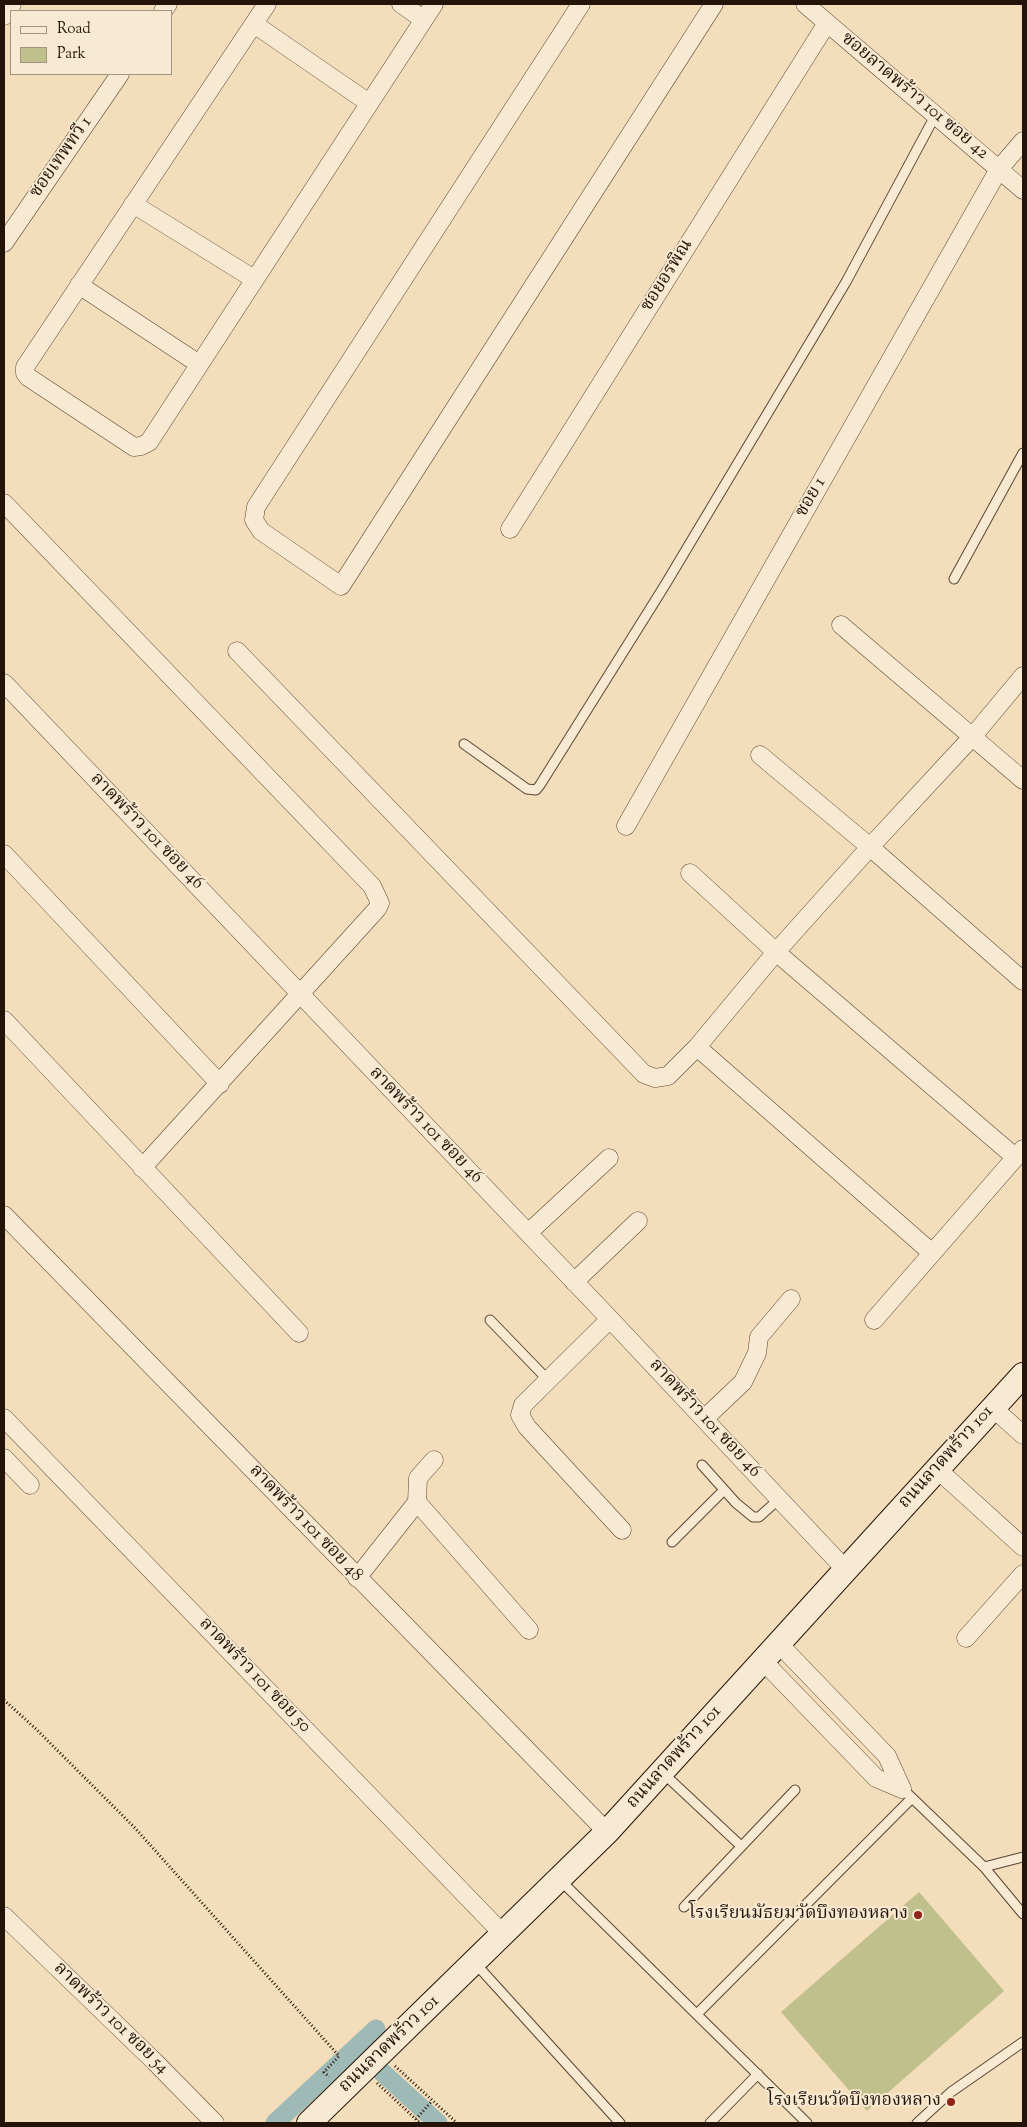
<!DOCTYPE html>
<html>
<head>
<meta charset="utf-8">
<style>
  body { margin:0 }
  #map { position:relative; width:1027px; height:2127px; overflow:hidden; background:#f4ddba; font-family:"Sorts Mill Goudy",serif }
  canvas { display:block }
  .frame { position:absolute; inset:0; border:5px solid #241308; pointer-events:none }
  .legend { position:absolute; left:10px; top:10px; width:162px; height:65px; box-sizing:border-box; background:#f8e9d2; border:1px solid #a39381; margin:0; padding:6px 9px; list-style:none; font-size:15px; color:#241308 }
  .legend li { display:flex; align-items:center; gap:10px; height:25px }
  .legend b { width:25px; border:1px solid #a39381 }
</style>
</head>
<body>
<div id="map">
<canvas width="1027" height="2127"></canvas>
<div class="frame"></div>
<ul class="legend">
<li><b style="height:6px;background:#f8e9d2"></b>Road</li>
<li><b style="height:14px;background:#c0c08c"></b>Park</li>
</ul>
</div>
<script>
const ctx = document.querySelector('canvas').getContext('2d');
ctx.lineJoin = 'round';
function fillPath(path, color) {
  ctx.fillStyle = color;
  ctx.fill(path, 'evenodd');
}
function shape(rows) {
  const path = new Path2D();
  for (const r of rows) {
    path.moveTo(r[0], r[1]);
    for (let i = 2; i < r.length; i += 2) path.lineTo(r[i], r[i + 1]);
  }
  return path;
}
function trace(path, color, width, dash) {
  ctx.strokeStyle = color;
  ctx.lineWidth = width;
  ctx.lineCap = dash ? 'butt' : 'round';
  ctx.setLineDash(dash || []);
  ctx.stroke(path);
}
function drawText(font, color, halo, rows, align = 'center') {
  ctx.font = font + ' "Sorts Mill Goudy","Noto Serif Thai",serif';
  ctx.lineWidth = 4;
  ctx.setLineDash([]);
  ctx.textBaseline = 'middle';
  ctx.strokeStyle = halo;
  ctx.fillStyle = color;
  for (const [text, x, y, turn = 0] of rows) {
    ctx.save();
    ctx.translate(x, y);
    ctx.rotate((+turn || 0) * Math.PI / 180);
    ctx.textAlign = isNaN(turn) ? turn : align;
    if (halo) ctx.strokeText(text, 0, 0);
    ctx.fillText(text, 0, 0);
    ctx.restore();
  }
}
const green = shape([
  [919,1892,1004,1991,867,2111,781,2012]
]);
const canal = shape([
  [361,2053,438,2123],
  [275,2123,376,2029]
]);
const path = shape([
  [4,1700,36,1729,135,1828,339,2056,324,2072,329,2077],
  [395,2066,457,2123],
  [377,2083,420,2123],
  [416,2119,432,2101]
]);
const lane = shape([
  [954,579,1023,453],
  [464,744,527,789,536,790,540,785,665,585,846,282,935,116],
  [490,1320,548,1380],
  [702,1465,736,1503,753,1517,759,1517,779,1499],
  [672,1542,724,1490],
  [663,1773,741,1846],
  [908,1794,984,1867,1023,1914],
  [984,1867,1023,1857],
  [560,1880,807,2123],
  [684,1907,795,1790],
  [475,1963,620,2123],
  [697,2014,912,1798],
  [710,2123,758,2074],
  [917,2123,951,2092,1023,2042]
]);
const street = shape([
  [267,4,25,367,25,373,28,377,134,447,141,446,149,442,434,4],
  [401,4,423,19],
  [581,4,256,507,254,520,261,531,341,586,714,4],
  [805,4,1023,190],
  [163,11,168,4],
  [4,16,12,4],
  [254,24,369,103],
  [133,204,254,279],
  [4,243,120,74],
  [79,285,199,364],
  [4,503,372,886,380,903,377,909,142,1168],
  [510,529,827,23],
  [841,625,1023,780],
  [237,651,644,1074,655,1078,668,1076,697,1047,776,952,870,847,973,736,1023,676],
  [4,683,610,1319,845,1569],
  [760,755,870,847,1023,981],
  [626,826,999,169,1023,141],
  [4,854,220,1084],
  [690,873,776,952,1015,1157],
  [4,1020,299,1333],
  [697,1047,932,1253],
  [4,1215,607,1832],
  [528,1233,609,1158],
  [574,1282,638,1221],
  [610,1319,523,1405,520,1415,527,1427,622,1530],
  [874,1320,1023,1149],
  [993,1408,1023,1435],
  [4,1418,504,1935],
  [704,1419,743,1382,757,1353,759,1337,791,1299],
  [4,1458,30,1485],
  [937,1469,1023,1547],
  [417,1502,529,1630],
  [357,1578,417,1502,418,1478,434,1460],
  [966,1638,1023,1574],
  [779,1644,887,1756,902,1789],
  [763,1661,876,1778,902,1789],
  [4,1916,154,2061,215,2123]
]);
const secondary = shape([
  [309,2123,607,1832,1023,1375]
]);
const markers = [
  [918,1915,5,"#8f2418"],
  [951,2102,5,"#8f2418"]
];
const streetNames = [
  ["ซอยลาดพร้าว 101 ซอย 42",914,97,40],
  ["ซอยเทพทวี 1",62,158,-55],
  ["ซอยอรพิณ",668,276,-58],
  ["ซอย 1",812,498,-60],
  ["ลาดพร้าว 101 ซอย 46",146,832,46],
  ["ลาดพร้าว 101 ซอย 46",425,1126,46],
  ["ลาดพร้าว 101 ซอย 46",704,1419,47],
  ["ถนนลาดพร้าว 101",947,1458,-48],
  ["ลาดพร้าว 101 ซอย 48",305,1524,46],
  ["ลาดพร้าว 101 ซอย 50",254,1676,46],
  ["ถนนลาดพร้าว 101",675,1758,-48],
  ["ลาดพร้าว 101 ซอย 54",110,2019,44],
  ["ถนนลาดพร้าว 101",390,2045,-44]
];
const poiNames = [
  ["โรงเรียนมัธยมวัดบึงทองหลาง",908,1915],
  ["โรงเรียนวัดบึงทองหลาง",941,2102]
];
fillPath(green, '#c0c08c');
trace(canal, '#9ebab6', 19);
trace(lane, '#584634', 11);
trace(street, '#584634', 19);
trace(secondary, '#241308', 26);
trace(path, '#241308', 3, [1, 2.5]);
trace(lane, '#f8e9d2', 9);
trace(street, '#f8e9d2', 18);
trace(secondary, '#f8e9d2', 24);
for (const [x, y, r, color] of markers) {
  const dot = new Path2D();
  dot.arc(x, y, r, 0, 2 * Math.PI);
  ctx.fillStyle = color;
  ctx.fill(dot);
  trace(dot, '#f8e9d2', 2);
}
drawText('18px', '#241308', '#f8e9d2', streetNames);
drawText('18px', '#241308', '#f8e9d2', poiNames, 'right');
</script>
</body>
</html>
